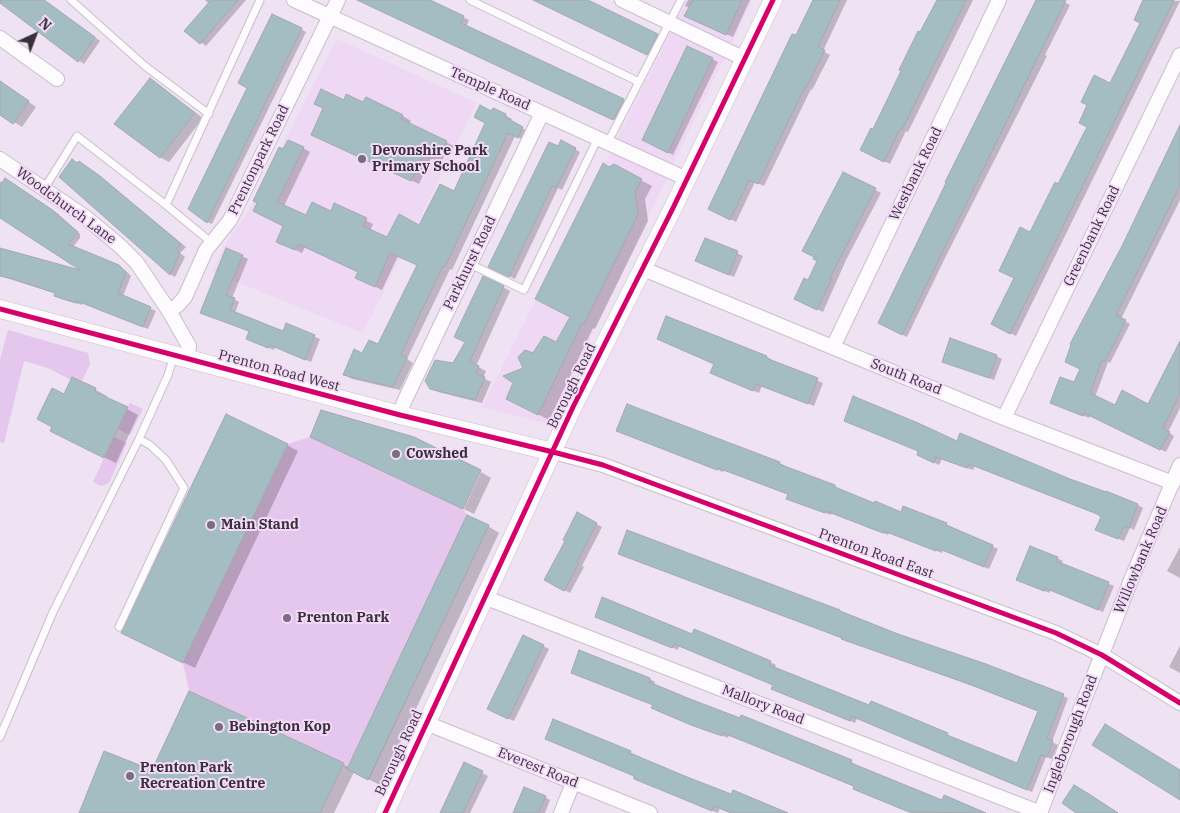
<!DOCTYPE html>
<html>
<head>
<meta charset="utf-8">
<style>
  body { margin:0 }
  #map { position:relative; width:1180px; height:813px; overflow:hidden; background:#efe2f2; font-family:"IBM Plex Serif",serif }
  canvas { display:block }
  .north { position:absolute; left:10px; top:10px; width:50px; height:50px; -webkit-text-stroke:4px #f3dbf9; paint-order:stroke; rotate:43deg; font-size:14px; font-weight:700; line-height:20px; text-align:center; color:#39303b }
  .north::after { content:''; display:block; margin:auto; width:18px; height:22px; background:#39303b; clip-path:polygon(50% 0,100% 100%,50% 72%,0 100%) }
</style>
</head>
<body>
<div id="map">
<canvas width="1180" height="813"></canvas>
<div class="north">N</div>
</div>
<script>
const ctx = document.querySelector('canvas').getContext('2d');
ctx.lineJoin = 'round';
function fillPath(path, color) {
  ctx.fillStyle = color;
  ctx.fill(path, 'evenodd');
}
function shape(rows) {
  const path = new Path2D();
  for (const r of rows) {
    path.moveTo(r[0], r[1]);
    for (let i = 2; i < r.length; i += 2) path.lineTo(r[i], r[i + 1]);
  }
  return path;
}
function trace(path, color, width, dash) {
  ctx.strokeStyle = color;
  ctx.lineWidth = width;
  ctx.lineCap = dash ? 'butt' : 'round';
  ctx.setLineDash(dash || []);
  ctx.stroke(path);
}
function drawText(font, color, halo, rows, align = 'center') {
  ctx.font = font + ' "IBM Plex Serif",serif';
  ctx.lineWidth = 4;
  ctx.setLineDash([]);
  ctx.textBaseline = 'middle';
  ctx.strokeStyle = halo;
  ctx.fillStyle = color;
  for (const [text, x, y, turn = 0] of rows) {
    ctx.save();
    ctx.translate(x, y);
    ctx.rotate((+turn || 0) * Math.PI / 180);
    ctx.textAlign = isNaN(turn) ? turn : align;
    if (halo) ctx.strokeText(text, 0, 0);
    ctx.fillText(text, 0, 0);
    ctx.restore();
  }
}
const built = shape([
  [687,0,752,0,549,424,482,407],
  [337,39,477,103,363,333,212,272,226,243,246,215]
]);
const green = shape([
  [8,330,88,353,90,364,82,381,73,377,71,380,48,368,24,361,4,443,0,442,0,360],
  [130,403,143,409,130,435,118,429],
  [321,410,414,437,481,470,463,509,467,515,489,525,369,780,347,769,343,764,320,813,230,813,150,774,189,690,183,663,121,633,226,414,288,444,310,437],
  [114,437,127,443,109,483,101,486,93,482]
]);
const shadow = shape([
  [0,0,45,0,100,41,84,64],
  [205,0,246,0,206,46,186,31,209,4],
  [358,0,428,0,469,20,466,27,629,103,619,122],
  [535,0,585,0,662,38,653,57],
  [688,0,750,0,733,37,692,19,690,8,685,6],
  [815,0,847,0,823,51,830,55,812,90,811,89,764,186,755,182,736,222,714,211],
  [938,0,973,0,908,132,906,131,890,164,866,152,873,130],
  [1037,0,1060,0,1070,5,1045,55,1047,56,944,260,907,337,885,326],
  [1145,0,1180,1,1016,336,992,323,1015,278,1031,234,1059,185,1142,23],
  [301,29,306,32,212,224,207,222,249,88],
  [688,47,718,62,673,155,649,143],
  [150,79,203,118,169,162,160,157],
  [0,81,36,107,22,127,0,113],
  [366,99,403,116,411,121,409,124,454,146,449,157,445,154,441,163,431,158,419,184,321,139,345,101,364,104],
  [492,113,505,115,512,119,511,122,529,132,525,141,515,136,452,270,450,269,407,359,413,363,400,390,352,379,345,375,379,346,419,266,398,256,382,290,364,281,359,272,305,247,302,253,284,245,284,226,261,215,284,150,303,148,310,152,284,206,307,217,332,212,335,205,373,224,370,231,387,239,420,227,454,192],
  [1180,131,1180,200,1121,319,1130,324,1110,363,1108,362,1095,397,1115,406,1149,405,1180,344,1180,408,1168,432,1174,436,1166,452,1090,415,1089,418,1057,405,1075,383,1158,177],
  [562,142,580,152,562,190,558,188,515,279,495,269],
  [78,164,106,181,186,247,180,253,185,257,175,277,170,274],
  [614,166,652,186,645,199,648,221,595,329,593,328,549,420,518,404,524,369,533,355,557,343,572,317,609,168],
  [844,173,881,193,846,260,823,312,801,301,818,261],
  [0,181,3,183,11,183,57,213,80,234,80,238,73,247,125,270,131,276,123,296,156,311,148,329,82,303,82,305,61,299,56,295,57,294,0,276,0,249,86,273,0,216],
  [706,239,743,256,734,277,702,264],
  [227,249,248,259,232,298,239,302,235,313,284,333,287,325,320,339,311,362,275,347,274,350,253,342,251,332,202,313],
  [503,287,510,291,476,366,486,371,483,378,491,382,482,403,438,392,431,388,453,364,466,342],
  [667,317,767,357,772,360,771,362,823,383,814,406,762,386,759,393,717,375,716,364],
  [996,356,1002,359,994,380,949,364],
  [73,378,96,390,107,396,106,398,138,415,116,463,51,431],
  [627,405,780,463,785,466,785,468,835,487,840,491,902,514,946,524,998,549,989,569,943,550,942,553,889,533,888,535,831,513,831,515,793,501,789,495,724,470,723,472,623,433],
  [958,443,1106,494,1107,492,1138,505,1143,508,1134,530,1130,528,1124,541,1102,532,1103,516,975,466,973,470,942,459,939,465,923,457],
  [287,445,298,451,195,668,134,639],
  [481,472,491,478,474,514,464,509],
  [578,514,602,527,582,566,584,567,570,593,546,580,566,541],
  [488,526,499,533,380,785,354,772,334,813,81,813,153,772,343,764,349,768],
  [1031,547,1057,558,1063,561,1061,564,1114,586,1103,612,1051,590,1049,593,1023,582],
  [1180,547,1180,578,1167,571],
  [601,619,693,635,770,662,776,665,774,669,870,707,871,703,947,734,952,738,1018,764,1040,712,973,686,848,641,896,634,1068,698,1052,742,1058,745,1052,759,1046,757,1032,792,857,718,855,723,778,691,774,685,679,646,678,650],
  [524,637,549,649,514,721,494,712],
  [1180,646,1180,673,1169,667],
  [572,673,650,679,655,682,654,685,851,762,856,765,856,766,943,801,944,797,983,813,912,813,860,792,854,789,855,787,729,735,728,738,658,711,654,705],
  [546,739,630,752,635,755,635,757,687,778,780,813,732,813,720,808,718,813,640,781,636,777],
  [464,764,488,776,470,813,441,813],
  [545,797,550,800,545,813,515,813]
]);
const building = shape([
  [0,0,44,0,95,37,78,62,0,3,0,0],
  [211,0,238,0,200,44,184,31,211,0],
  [357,0,430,0,464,16,461,23,624,99,613,120,357,0],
  [533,0,588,0,658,34,647,55,533,0],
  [693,0,742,0,726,35,684,16,693,0],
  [813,0,840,0,818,47,825,50,806,88,805,87,758,184,749,180,730,220,708,209,792,34,796,35,813,0],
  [937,0,966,0,902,130,900,129,884,162,860,150,871,128,873,129,901,71,899,70,918,31,920,32,937,0],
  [1036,0,1066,0,902,335,878,323,946,183,945,182,1036,0],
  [1143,0,1174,0,1010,334,991,324,1014,278,999,271,1020,227,1030,232,1055,182,1058,184,1087,127,1079,123,1087,105,1081,102,1094,75,1110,83,1140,23,1134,20,1143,0],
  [272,14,302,28,207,223,188,209,247,88,238,83,272,14],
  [687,46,713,58,668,153,642,140,687,46],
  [150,78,195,113,160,158,114,124,150,78],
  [0,81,29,101,13,124,0,115,0,81],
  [321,89,344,100,346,94,363,102,366,97,403,115,401,119,447,141,440,153,436,150,432,159,423,155,411,181,311,135,323,108,314,104,321,89],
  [480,105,491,111,493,108,506,114,505,117,523,127,518,138,508,133,445,267,443,266,401,354,407,358,393,387,343,375,354,349,362,353,369,340,378,344,417,265,390,253,375,287,355,278,358,272,298,244,295,250,276,242,283,226,253,211,257,203,253,201,279,147,283,149,288,140,304,147,277,202,306,215,312,202,331,211,334,203,367,218,363,226,387,237,399,214,419,225,440,184,454,191,485,123,474,117,480,105],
  [1180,125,1180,186,1116,315,1126,320,1105,361,1102,360,1090,393,1115,405,1122,390,1148,404,1180,341,1180,394,1163,428,1170,432,1160,450,1084,413,1083,416,1050,403,1060,377,1074,382,1080,369,1065,362,1071,345,1070,344,1122,246,1180,125],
  [561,140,576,148,556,188,552,186,509,277,488,267,549,142,558,146,561,140],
  [72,159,77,163,79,161,100,176,181,244,176,249,180,253,170,275,59,177,72,159],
  [603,163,609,167,614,164,642,179,635,192,638,214,584,324,582,323,538,415,506,399,513,383,503,376,523,368,518,357,525,350,533,353,544,336,556,342,570,317,535,299,603,163],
  [843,172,876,188,830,278,832,278,817,310,794,299,804,278,808,280,817,261,813,259,814,257,802,251,843,172],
  [5,178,51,209,78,232,68,244,119,265,126,272,118,293,151,307,143,327,77,301,76,303,54,296,55,293,13,279,0,276,0,248,80,270,0,218,0,186,5,178],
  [705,238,738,251,729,275,695,261,705,238],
  [226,248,243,255,226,295,235,298,230,310,283,331,286,323,315,335,305,360,270,345,268,348,246,339,249,331,200,313,226,248],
  [483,276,504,286,470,361,479,366,476,373,485,377,475,400,430,389,425,381,435,360,453,363,465,342,454,337,483,276],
  [666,316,767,356,766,358,818,378,808,404,756,384,753,391,710,373,714,364,657,339,666,316],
  [950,338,997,355,989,378,942,362,950,338],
  [72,377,96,388,95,392,128,407,104,458,50,431,52,427,37,419,52,388,64,394,72,377],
  [853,396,918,423,957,441,960,433,1070,479,1106,492,1106,491,1138,504,1129,528,1124,526,1118,539,1095,530,1101,517,1097,514,969,464,967,468,936,457,934,463,917,455,918,451,844,421,853,396],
  [627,404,780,462,779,464,835,485,835,487,874,503,875,501,901,512,903,506,947,523,946,525,993,545,984,567,937,548,936,551,884,531,883,533,826,511,825,513,786,499,788,494,718,468,717,470,616,431,627,404],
  [321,410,414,437,481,470,463,509,310,437,321,410],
  [226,414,288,444,183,663,121,633,226,414],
  [577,512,597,523,577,562,579,563,564,591,544,580,565,541,563,540,577,512],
  [467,515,489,525,368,780,347,769,467,515],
  [627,530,840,610,840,611,898,634,986,664,1064,694,1047,738,1053,741,1047,757,1041,755,1027,790,851,716,850,721,771,689,773,685,674,644,672,648,595,617,602,597,692,634,694,629,771,661,769,665,869,705,871,701,948,733,947,735,1017,763,1038,711,966,683,858,645,841,639,842,638,618,554,627,530],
  [1030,546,1058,557,1056,561,1109,582,1098,610,1045,588,1044,591,1016,580,1030,546],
  [523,635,544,645,508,719,487,709,523,635],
  [579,650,650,678,649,682,690,699,740,718,741,715,756,721,852,760,851,763,942,800,944,795,986,813,909,812,853,789,854,786,773,753,723,733,722,736,691,725,651,708,653,705,571,673,579,650],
  [189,691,344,763,320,813,79,813,104,751,152,770,189,691],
  [553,719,631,751,630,753,687,777,731,794,733,790,788,813,731,813,714,806,712,811,666,792,634,779,634,776,545,739,553,719],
  [1105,724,1180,770,1180,800,1092,745,1105,724],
  [464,762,483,771,463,813,440,813,464,762],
  [1074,785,1089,794,1118,813,1076,813,1062,803,1074,785],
  [524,787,546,796,538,813,513,813,524,787]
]);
const service = shape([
  [71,0,145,66,209,114],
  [470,0,639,82,681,0],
  [608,142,639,82],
  [44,189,77,136,166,205],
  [212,243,166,205,260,0],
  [470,264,524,290,598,138],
  [119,627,184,488,166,460,150,445,139,439],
  [0,737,53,612,139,439,168,375,174,355]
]);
const minor = shape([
  [294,0,687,179],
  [622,0,745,59],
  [0,38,57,79],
  [0,159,84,216,120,246,137,263,169,311,189,346,187,358],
  [641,268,1004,418,1173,483],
  [169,311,178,305,185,297,206,250,230,220,338,0],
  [833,347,999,0],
  [400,415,404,402,542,113],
  [1004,418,1180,55],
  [553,452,603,465,1056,633,1102,655,1180,703],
  [484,597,1041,813],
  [426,723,650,813],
  [561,813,573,783],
  [1040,813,1133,575,1180,465]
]);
const tertiary = shape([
  [0,309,400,415,553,452],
  [385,813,573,407,673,208,773,0]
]);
const cycleway = shape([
  [0,309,400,415,553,452,603,465,1056,633,1102,655,1180,703],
  [385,813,573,407,673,208,773,0]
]);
const markers = [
  [362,159,5,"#796e7b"],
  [396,454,5,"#796e7b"],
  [211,525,5,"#796e7b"],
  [287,618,5,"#796e7b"],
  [219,727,5,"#796e7b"],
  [130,776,5,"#796e7b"]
];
const streetNames = [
  ["Temple Road",490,89,24],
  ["Prentonpark Road",259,160,-64],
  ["Westbank Road",916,174,-64],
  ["Woodchurch Lane",66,206,36],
  ["Greenbank Road",1092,236,-64],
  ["Parkhurst Road",470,263,-64],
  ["Prenton Road West",279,371,15],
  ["South Road",906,377,22],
  ["Borough Road",572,386,-64],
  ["Prenton Road East",876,554,20],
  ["Willowbank Road",1141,560,-67],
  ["Mallory Road",763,705,21],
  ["Ingleborough Road",1071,734,-69],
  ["Borough Road",399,753,-65],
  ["Everest Road",538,768,22]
];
const poiNames = [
  ["Devonshire Park",372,151],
  ["Primary School",372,167],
  ["Cowshed",406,454],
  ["Main Stand",221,525],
  ["Prenton Park",297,618],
  ["Bebington Kop",229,727],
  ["Prenton Park",140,768],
  ["Recreation Centre",140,784]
];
fillPath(built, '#eed8f3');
fillPath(green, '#e5c6ec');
fillPath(shadow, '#0003');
fillPath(building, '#a4bdc3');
trace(building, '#a5a8ae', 1);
trace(service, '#c9bfcc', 9);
trace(minor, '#c9bfcc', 16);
trace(tertiary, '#c9bfcc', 19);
trace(service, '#fdfbfd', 7);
trace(minor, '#fdfbfd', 14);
trace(tertiary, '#fdfbfd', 18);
trace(cycleway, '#d6006c', 5);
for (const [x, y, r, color] of markers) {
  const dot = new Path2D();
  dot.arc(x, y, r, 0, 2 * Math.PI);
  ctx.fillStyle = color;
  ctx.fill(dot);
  trace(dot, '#f3dbf9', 2);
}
drawText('14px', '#39303b', '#f3dbf9', streetNames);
drawText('bold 14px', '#39303b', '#f3dbf9', poiNames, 'left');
</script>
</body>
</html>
